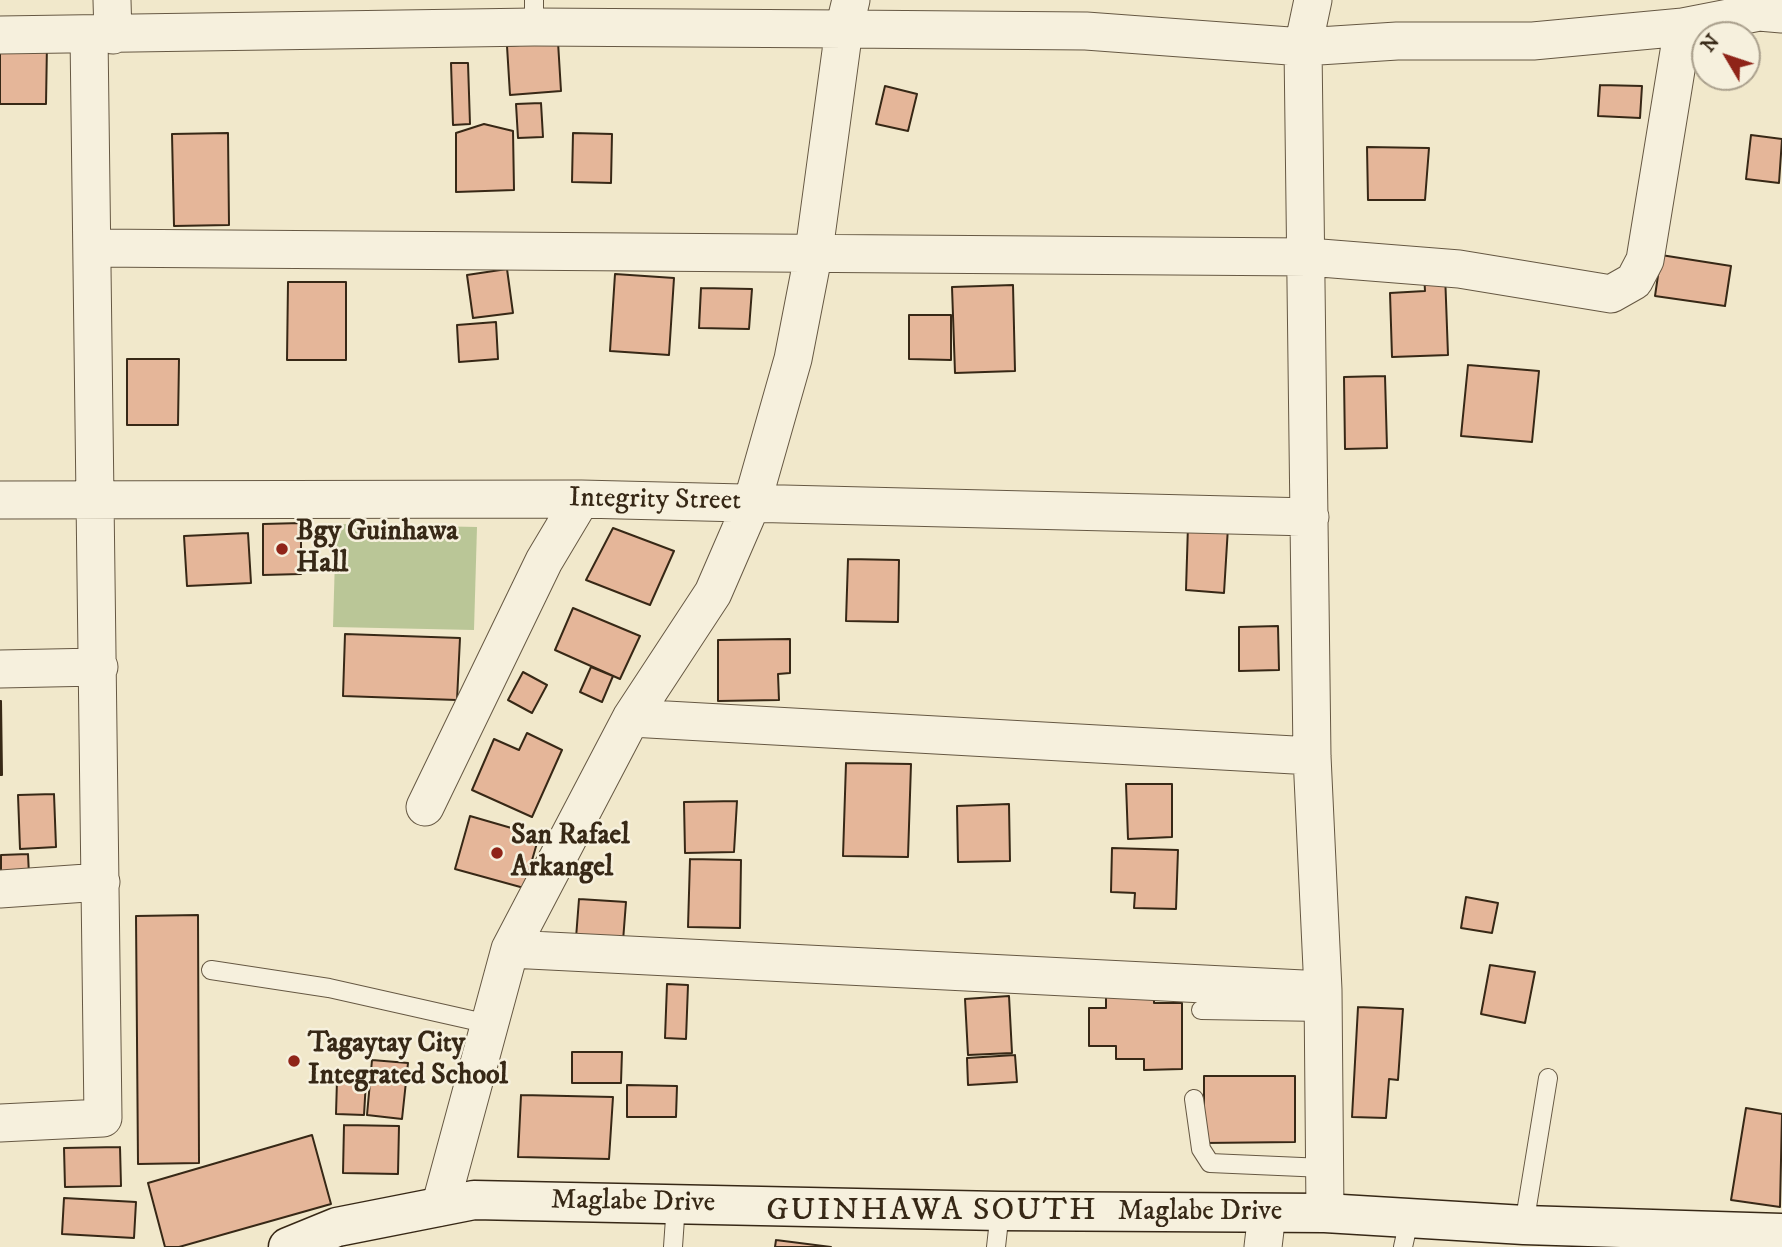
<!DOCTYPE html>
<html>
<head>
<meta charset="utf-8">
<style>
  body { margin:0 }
  #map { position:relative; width:1782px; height:1247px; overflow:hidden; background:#f1e8cb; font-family:"IM FELL DW Pica",serif }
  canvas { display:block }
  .north { position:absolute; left:1691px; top:21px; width:70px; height:70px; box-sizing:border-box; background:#f6f0dd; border:2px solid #aaa08d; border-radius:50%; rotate:309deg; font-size:19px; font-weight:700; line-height:28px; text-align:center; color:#372816 }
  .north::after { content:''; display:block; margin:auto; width:24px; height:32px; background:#8f2418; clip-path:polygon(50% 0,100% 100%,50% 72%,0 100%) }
</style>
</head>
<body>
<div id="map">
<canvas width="1782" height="1247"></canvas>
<div class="north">N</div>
</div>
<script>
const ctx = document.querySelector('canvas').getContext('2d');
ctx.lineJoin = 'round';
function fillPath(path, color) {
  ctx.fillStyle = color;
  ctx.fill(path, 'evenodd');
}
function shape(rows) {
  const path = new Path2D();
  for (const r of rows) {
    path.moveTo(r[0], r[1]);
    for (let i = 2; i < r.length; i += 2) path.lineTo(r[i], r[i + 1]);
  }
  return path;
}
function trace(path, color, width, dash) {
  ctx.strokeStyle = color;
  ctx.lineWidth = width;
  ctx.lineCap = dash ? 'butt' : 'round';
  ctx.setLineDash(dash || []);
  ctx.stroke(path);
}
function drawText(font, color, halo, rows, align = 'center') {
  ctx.font = font + ' "IM FELL DW Pica",serif';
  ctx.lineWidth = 5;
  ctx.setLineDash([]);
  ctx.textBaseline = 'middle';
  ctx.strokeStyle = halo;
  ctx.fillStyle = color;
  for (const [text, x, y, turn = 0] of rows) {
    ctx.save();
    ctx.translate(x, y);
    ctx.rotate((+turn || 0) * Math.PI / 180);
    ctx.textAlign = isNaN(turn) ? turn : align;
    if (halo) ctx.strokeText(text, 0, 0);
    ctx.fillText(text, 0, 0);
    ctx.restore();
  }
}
const green = shape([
  [336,524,477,527,474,630,333,627]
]);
const building = shape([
  [558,42,561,91,510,95,507,46,558,42],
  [0,43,47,43,46,104,0,104,0,43],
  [451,63,468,63,470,124,453,125,451,63],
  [1600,85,1642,86,1640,118,1598,116,1600,85],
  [885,86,917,94,908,131,876,124,885,86],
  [541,103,543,137,518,138,516,104,541,103],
  [484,124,513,131,514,190,456,192,456,133,484,124],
  [228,133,229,225,174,226,172,134,228,133],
  [573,133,612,134,611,183,572,182,573,133],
  [1751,135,1782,139,1779,183,1746,179,1751,135],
  [1367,147,1429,148,1425,200,1368,200,1367,147],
  [1661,255,1731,266,1725,306,1655,296,1661,255],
  [507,269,513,313,473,318,467,275,507,269],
  [1445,273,1448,355,1392,357,1390,293,1425,291,1424,274,1445,273],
  [615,274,674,278,669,355,610,351,615,274],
  [288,282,346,282,346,360,287,360,288,282],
  [1013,285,1015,371,955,373,952,287,1013,285],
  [701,288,752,289,749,329,699,328,701,288],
  [909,315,951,315,951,360,909,359,909,315],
  [496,322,498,359,459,362,457,325,496,322],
  [127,359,179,359,178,425,127,425,127,359],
  [1468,365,1539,371,1532,442,1461,436,1468,365],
  [1385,376,1387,448,1345,449,1344,377,1385,376],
  [301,523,301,574,263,575,263,524,301,523],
  [1188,525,1228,527,1224,593,1186,590,1188,525],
  [613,528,674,551,650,605,586,580,613,528],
  [248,533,251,583,187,586,184,536,248,533],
  [848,559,899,560,898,622,846,621,848,559],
  [573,608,640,636,620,679,555,650,573,608],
  [1278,626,1279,670,1239,671,1239,627,1278,626],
  [345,634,460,638,457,700,343,696,345,634],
  [790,639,790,673,778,674,779,700,718,701,718,640,790,639],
  [591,667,613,676,602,702,580,692,591,667],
  [523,672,547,685,532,713,508,700,523,672],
  [1,701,2,775,0,775,0,701,1,701],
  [527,733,562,750,532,817,472,790,494,739,519,750,527,733],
  [846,763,911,764,908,857,843,856,846,763],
  [1126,784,1172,784,1172,837,1128,839,1126,784],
  [54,794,56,847,20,849,18,795,54,794],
  [737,801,734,852,685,853,684,802,737,801],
  [1009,804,1010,861,958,862,957,806,1009,804],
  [470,816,539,836,524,888,455,869,470,816],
  [1112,848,1178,850,1176,909,1134,908,1135,893,1111,892,1112,848],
  [28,854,29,875,1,876,1,855,28,854],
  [690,859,741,860,740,928,688,927,690,859],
  [1466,897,1498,903,1492,933,1461,928,1466,897],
  [579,899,626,902,623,941,576,938,579,899],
  [198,915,199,1163,138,1164,136,916,198,915],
  [1490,965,1535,972,1525,1023,1481,1014,1490,965],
  [667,984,688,985,686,1039,665,1038,667,984],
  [1154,993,1154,1003,1182,1003,1182,1069,1144,1070,1144,1059,1116,1059,1116,1046,1089,1046,1089,1008,1106,1008,1106,994,1154,993],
  [1009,996,1012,1053,968,1055,965,999,1009,996],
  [1358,1007,1403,1009,1398,1080,1389,1079,1386,1118,1352,1117,1358,1007],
  [572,1052,622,1052,621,1083,572,1083,572,1052],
  [1015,1055,1017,1082,968,1085,967,1058,1015,1055],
  [372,1060,408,1063,402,1119,367,1115,372,1060],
  [1204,1076,1295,1076,1295,1142,1204,1143,1204,1076],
  [337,1080,366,1081,364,1115,336,1114,337,1080],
  [627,1085,677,1086,676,1117,627,1117,627,1085],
  [521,1095,613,1097,609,1159,518,1157,521,1095],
  [1746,1108,1782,1114,1780,1207,1731,1200,1746,1108],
  [344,1125,399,1126,398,1174,343,1173,344,1125],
  [312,1135,331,1204,179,1247,165,1247,148,1183,312,1135],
  [120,1147,121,1186,65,1187,64,1148,120,1147],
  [64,1198,136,1202,134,1238,62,1234,64,1198],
  [776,1240,831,1247,775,1247,776,1240]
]);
const service = shape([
  [534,27,534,0],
  [211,970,329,988,489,1024],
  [1201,1010,1323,1012],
  [1194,1099,1201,1149,1210,1163,1324,1168],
  [1524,1225,1548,1078],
  [673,1247,676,1204],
  [996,1247,1000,1211],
  [1403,1247,1409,1220]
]);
const minor = shape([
  [112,0,113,35],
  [1313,0,1303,47,1312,756,1323,990,1325,1213],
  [0,35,534,27,844,29,1086,31,1303,47,1397,41,1533,41,1683,27,1759,12,1782,14],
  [93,248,1308,257,1459,269,1611,294,1634,281,1645,260,1683,27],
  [0,500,581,499,1310,517],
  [0,669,99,667],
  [631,718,1312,756],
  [425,807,544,561,581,499],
  [0,889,101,882],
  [510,949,1323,990],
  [0,1123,103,1118,89,35],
  [440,1207,510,949,631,718,713,593,752,503,793,359,814,251,844,29,851,0],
  [1263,1247,1267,1213]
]);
const secondary = shape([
  [288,1247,337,1227,474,1200,1000,1211,1325,1213,1524,1225,1782,1233]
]);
const markers = [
  [282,549,7,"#8f2418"],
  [497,853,7,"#8f2418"],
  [294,1061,7,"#8f2418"]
];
const streetNames = [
  ["Integrity Street",655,501,1],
  ["Maglabe Drive",633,1203,1],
  ["Maglabe Drive",1200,1213]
];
const poiNames = [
  ["Bgy Guinhawa",296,533],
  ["Hall",296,565],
  ["San Rafael",511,837],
  ["Arkangel",511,869],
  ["Tagaytay City",308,1045],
  ["Integrated School",308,1077]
];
const quarterNames = [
  ["GUINHAWA SOUTH",932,1212]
];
fillPath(green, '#bac697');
fillPath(building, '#e5b699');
trace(building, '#372816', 2);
trace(service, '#665843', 20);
trace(minor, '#665843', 39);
trace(secondary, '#372816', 41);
trace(service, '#f6f0dd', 18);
trace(minor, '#f6f0dd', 37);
trace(secondary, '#f6f0dd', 38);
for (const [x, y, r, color] of markers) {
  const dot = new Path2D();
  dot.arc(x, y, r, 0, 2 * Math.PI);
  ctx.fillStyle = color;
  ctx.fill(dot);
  trace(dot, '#f6f0dd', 2.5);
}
drawText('28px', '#372816', '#f6f0dd', streetNames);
drawText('bold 28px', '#372816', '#f6f0dd', poiNames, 'left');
ctx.letterSpacing = '2px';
drawText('32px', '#372816', '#f6f0dd', quarterNames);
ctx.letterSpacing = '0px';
</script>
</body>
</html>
